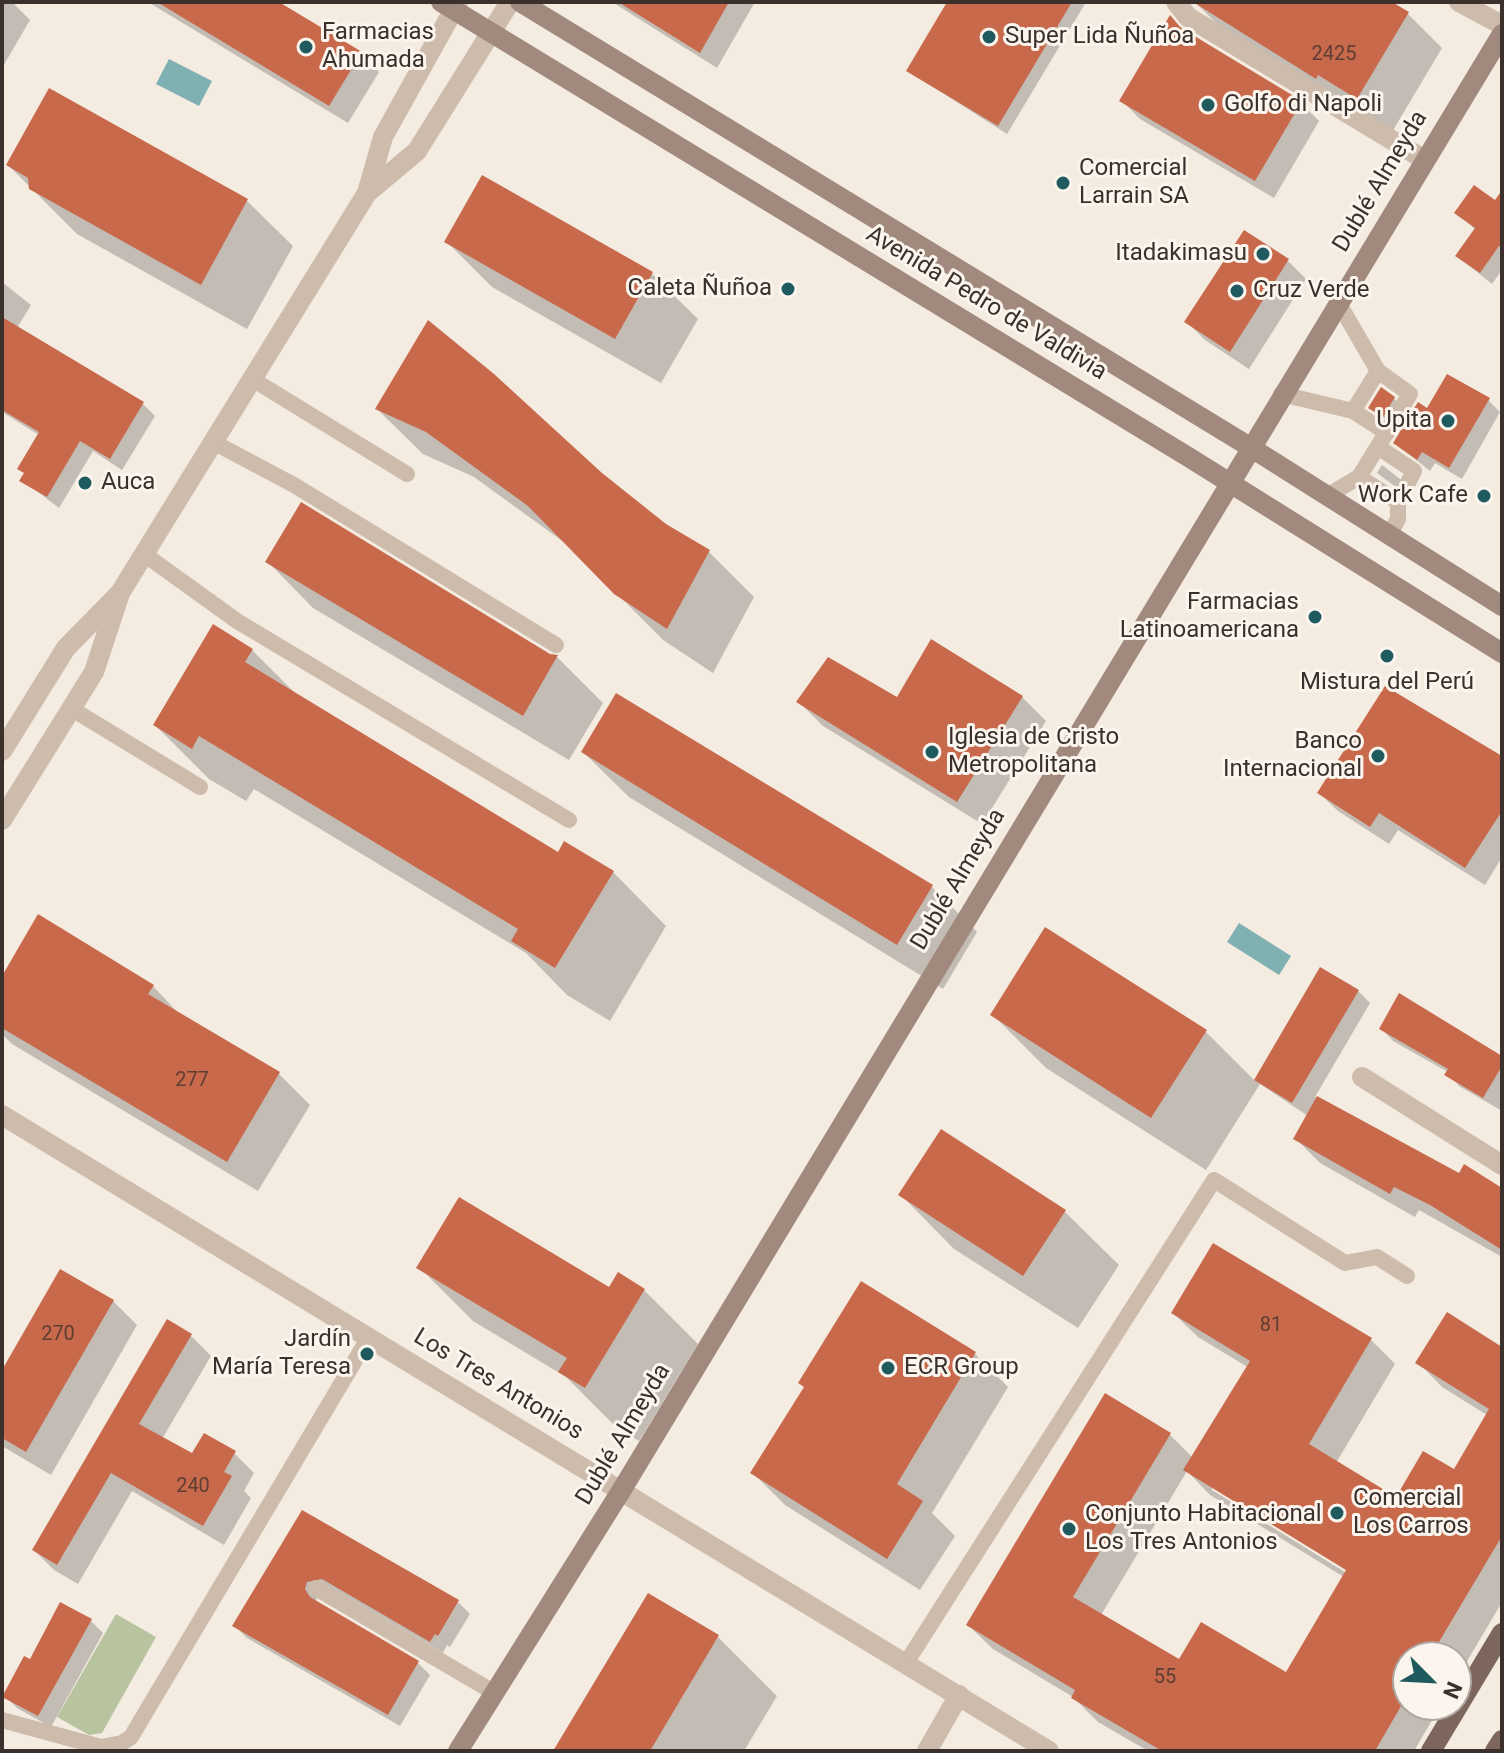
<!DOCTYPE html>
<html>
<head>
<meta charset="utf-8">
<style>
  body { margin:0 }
  #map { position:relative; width:1504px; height:1753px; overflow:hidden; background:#f4ebe1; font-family:Roboto,sans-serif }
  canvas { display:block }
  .frame { position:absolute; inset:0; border:4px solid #3b302b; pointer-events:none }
  .north { position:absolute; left:1392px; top:1641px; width:80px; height:80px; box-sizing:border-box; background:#fbf5ee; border:2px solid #aea6a0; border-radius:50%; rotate:114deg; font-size:22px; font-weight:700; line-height:32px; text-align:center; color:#3b302b }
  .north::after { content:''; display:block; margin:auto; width:28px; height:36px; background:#1f5a5e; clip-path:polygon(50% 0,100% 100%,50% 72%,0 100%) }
</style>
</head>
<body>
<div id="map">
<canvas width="1504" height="1753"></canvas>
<div class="frame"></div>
<div class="north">N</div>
</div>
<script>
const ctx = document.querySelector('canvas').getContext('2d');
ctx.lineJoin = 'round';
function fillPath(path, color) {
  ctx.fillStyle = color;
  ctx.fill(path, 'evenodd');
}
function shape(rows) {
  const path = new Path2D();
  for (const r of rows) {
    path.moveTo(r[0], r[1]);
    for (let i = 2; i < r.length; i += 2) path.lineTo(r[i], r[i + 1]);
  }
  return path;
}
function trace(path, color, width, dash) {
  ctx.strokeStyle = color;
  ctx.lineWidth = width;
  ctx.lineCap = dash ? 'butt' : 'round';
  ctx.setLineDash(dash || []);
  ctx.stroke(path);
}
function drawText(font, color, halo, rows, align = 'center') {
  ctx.font = font + ' Roboto,sans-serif';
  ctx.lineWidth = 6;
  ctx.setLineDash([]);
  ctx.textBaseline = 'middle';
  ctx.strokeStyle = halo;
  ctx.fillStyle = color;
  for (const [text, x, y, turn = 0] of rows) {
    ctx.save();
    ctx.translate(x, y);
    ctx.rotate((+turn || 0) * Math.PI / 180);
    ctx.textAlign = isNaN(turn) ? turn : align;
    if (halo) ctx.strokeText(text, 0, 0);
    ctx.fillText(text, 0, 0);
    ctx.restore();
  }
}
const green = shape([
  [116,1614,156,1637,102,1733,89,1735,57,1717]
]);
const water = shape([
  [169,59,212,81,199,106,156,84],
  [1239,923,1291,956,1279,975,1227,942]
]);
const shadow = shape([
  [2,2,12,2,30,20,2,68],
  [148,2,283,2,281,6,360,54,379,72,348,123],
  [612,2,755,2,717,68],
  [950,2,1086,2,1007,134,908,71],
  [1195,2,1388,2,1408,14,1442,48,1392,132,1234,41],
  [1176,24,1301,103,1319,121,1274,198,1140,119,1122,101],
  [50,91,247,201,293,246,247,329,77,234,8,165],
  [483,178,652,274,698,319,661,383,492,287,447,242],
  [1502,208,1502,270,1492,284,1457,256,1476,230,1457,213],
  [1288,261,1306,279,1249,369,1205,340,1187,322],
  [2,282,31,305,17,328,143,404,155,416,122,470,93,451,59,508,22,480,39,435,2,412],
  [1394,398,1400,404,1389,421,1376,413],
  [1488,400,1500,412,1462,479,1435,463,1430,471,1395,443,1428,411],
  [377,409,600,474,665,526,709,552,754,597,713,673,663,640,572,548,474,477,423,454],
  [1382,465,1404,482,1400,490,1377,473],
  [268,562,557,657,603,703,569,760,313,608],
  [252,650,301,699,558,855,613,872,666,926,610,1021,567,995,526,953,254,789,246,801,209,779,155,725],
  [1022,697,1046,721,982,824,823,726,799,702],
  [583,752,932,887,977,932,943,989,629,797],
  [1502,759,1502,857,1485,885,1398,830,1389,844,1338,811,1319,793],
  [1321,970,1358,991,1370,1003,1315,1097,1459,1175,1502,1190,1502,1257,1419,1210,1415,1217,1320,1163,1295,1138,1308,1116,1260,1084,1206,1170,1046,1068,992,1014,1206,1032,1255,1081],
  [2,979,153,986,182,1017,279,1074,310,1105,258,1191,12,1044,2,1034],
  [1381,1028,1502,1058,1502,1111,1459,1086,1448,1072,1393,1041],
  [901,1195,1065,1212,1119,1265,1078,1328,954,1249],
  [419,1267,609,1290,644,1290,698,1344,639,1441,615,1426,566,1377,473,1321],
  [861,1284,975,1354,1008,1387,932,1513,955,1536,920,1590,785,1505,752,1472,806,1388],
  [113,1301,137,1325,51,1475,2,1446,2,1374],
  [1173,1313,1371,1340,1395,1364,1336,1463,1397,1500,1455,1471,1487,1415,1442,1387,1418,1362,1502,1349,1502,1602,1456,1680,1456,1657,1408,1657,1408,1705,1441,1705,1414,1751,1148,1751,1098,1722,1073,1697,993,1649,968,1625,1170,1435,1193,1458,1249,1368,1198,1337],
  [1187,1471,1210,1495,1344,1577,1287,1675,1180,1661,1101,1615],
  [1212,1485,1356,1574,1353,1577,1212,1490],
  [168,1322,191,1336,211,1356,162,1439,193,1456,234,1453,254,1473,244,1491,251,1498,224,1545,132,1491,78,1584,54,1570,34,1550],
  [303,1513,458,1602,470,1614,450,1647,447,1645,443,1653,335,1590,322,1590,316,1600,318,1604,418,1663,430,1675,400,1726,247,1638,235,1626],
  [91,1621,103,1633,51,1727,17,1708,5,1696,30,1662],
  [718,1637,777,1696,744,1751,556,1751]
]);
const building = shape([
  [157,2,279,2,362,52,329,106],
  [618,2,729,2,700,53],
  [947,2,1072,2,998,126,906,71],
  [1193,2,1392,2,1409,12,1357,99,1318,75,1316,79],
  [1170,15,1181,28,1302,101,1255,181,1119,101],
  [49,88,248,199,201,285,29,189,28,178,6,165],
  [482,175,653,272,615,339,444,242],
  [1474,185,1495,200,1502,190,1502,248,1499,246,1480,273,1455,256,1475,228,1454,213],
  [1244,230,1289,259,1230,352,1184,322],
  [2,317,144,402,110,459,80,441,47,497,19,481,24,473,17,469,39,432,2,410],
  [428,320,494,374,602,473,666,524,710,550,667,629,614,594,528,506,426,432,375,409],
  [1447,374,1490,398,1449,468,1422,452,1417,460,1393,443,1418,402,1427,408],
  [1381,387,1395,397,1383,417,1368,408],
  [301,502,550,654,558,655,523,716,265,562],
  [213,624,253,649,245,662,558,852,564,841,614,871,555,968,511,941,518,929,199,736,192,749,153,725],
  [931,639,1023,696,957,802,796,702,828,657,897,697],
  [1385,686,1502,756,1502,811,1465,868,1379,813,1370,827,1317,793],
  [616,693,933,885,897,945,581,752],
  [38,914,154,985,148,994,280,1072,227,1162,2,1028,2,976],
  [1045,927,1207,1030,1151,1118,990,1015],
  [1320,967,1359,990,1292,1103,1254,1080],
  [1399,993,1502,1056,1502,1066,1483,1098,1444,1075,1448,1069,1379,1029],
  [1317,1096,1459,1173,1464,1164,1502,1188,1502,1250,1430,1205,1394,1187,1390,1194,1293,1139],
  [941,1129,1066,1210,1023,1276,898,1195],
  [459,1197,609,1287,618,1272,645,1289,585,1388,558,1372,567,1358,416,1268],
  [1213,1243,1372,1338,1309,1444,1396,1497,1423,1451,1454,1469,1489,1409,1415,1363,1447,1312,1502,1347,1502,1536,1430,1657,1408,1657,1408,1694,1375,1751,1162,1751,1071,1698,1075,1690,966,1625,1105,1393,1171,1433,1073,1597,1179,1659,1201,1622,1286,1672,1346,1570,1183,1470,1250,1361,1171,1313],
  [60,1269,114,1300,26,1452,2,1438,2,1370],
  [861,1281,976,1352,897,1484,923,1501,887,1559,750,1473,804,1387,798,1383],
  [167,1319,192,1334,139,1424,192,1453,204,1433,236,1451,224,1472,232,1476,203,1526,111,1473,57,1565,32,1550],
  [302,1510,459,1600,438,1636,435,1634,430,1642,322,1579,307,1582,305,1589,310,1597,419,1661,388,1715,232,1626],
  [648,1593,719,1635,650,1751,553,1751],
  [60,1602,92,1619,38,1716,2,1697,24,1656,30,1659]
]);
const service = shape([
  [252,379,407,474],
  [1281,394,1353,411,1387,433],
  [1353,411,1378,371],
  [213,442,294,485,556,645],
  [1378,447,1414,471,1398,502,1398,519,1389,535],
  [1359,477,1398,502],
  [1327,496,1359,477,1410,394,1378,371,1338,302],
  [144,554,237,621,569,820],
  [72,709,200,787],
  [316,1588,495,1693],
  [906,1663,1214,1180,1345,1263,1377,1257,1407,1276],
  [2,1720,101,1747,122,1743,131,1737,369,1337]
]);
const minor = shape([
  [1176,2,1188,17,1425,160],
  [1459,2,1502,25],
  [1362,1077,1502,1165],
  [2,1115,1049,1751],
  [927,1751,959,1695]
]);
const tertiary = shape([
  [367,193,417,151,510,2],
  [2,751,66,648,120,593,367,193,383,137,458,2],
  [2,820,94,672,120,593]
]);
const secondary = shape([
  [441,2,1190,458,1502,653],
  [520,2,1250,447,1502,606],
  [458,1751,621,1491,1502,34]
]);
const primary = shape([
  [1431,1751,1502,1633],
  [1495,1751,1502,1740]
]);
const markers = [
  [989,37,8,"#1f5a5e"],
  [306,47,8,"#1f5a5e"],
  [1208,105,8,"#1f5a5e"],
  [1063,183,8,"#1f5a5e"],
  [1263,254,8,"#1f5a5e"],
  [788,289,8,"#1f5a5e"],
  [1237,291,8,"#1f5a5e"],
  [1448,421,8,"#1f5a5e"],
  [85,483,8,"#1f5a5e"],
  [1484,496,8,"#1f5a5e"],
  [1315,617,8,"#1f5a5e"],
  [1387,656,8,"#1f5a5e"],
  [932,752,8,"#1f5a5e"],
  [1378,756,8,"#1f5a5e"],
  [367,1354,8,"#1f5a5e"],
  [888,1368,8,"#1f5a5e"],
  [1337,1513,8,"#1f5a5e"],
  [1069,1529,8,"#1f5a5e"]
];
const numberNames = [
  ["2425",1334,55],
  ["277",192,1081],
  ["81",1271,1326],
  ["270",58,1335],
  ["240",193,1487],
  ["55",1165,1678]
];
const poiNames = [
  ["Farmacias",322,33],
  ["Ahumada",322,61],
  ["Super Lida Ñuñoa",1005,37],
  ["Golfo di Napoli",1224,105],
  ["Comercial",1079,169],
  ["Larrain SA",1079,197],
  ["Itadakimasu",1247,254,"right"],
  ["Caleta Ñuñoa",772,289,"right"],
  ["Cruz Verde",1253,291],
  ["Upita",1432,421,"right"],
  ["Auca",101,483],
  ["Work Cafe",1468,496,"right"],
  ["Farmacias",1299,603,"right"],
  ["Latinoamericana",1299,631,"right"],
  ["Mistura del Perú",1387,683,"center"],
  ["Iglesia de Cristo",948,738],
  ["Metropolitana",948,766],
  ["Banco",1362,742,"right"],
  ["Internacional",1362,770,"right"],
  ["Jardín",351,1340,"right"],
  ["María Teresa",351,1368,"right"],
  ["ECR Group",904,1368],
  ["Comercial",1353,1499],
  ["Los Carros",1353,1527],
  ["Conjunto Habitacional",1085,1515],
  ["Los Tres Antonios",1085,1543]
];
const streetNames = [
  ["Dublé Almeyda",1381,182,-59],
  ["Avenida Pedro de Valdivia",986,304,31],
  ["Dublé Almeyda",959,880,-59],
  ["Los Tres Antonios",498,1385,31],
  ["Dublé Almeyda",624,1435,-59]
];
fillPath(green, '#b8c4a0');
fillPath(water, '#7fb0b2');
fillPath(shadow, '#0003');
fillPath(building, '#c8694b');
trace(service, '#cdbbac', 16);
trace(minor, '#cdbbac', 20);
trace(tertiary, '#cdbbac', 20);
trace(secondary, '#a18a7d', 20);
trace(primary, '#7d675c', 20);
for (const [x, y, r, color] of markers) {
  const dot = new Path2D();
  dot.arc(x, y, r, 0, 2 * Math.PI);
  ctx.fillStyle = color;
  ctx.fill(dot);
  trace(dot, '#fbf5ee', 3);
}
drawText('20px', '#5e3e33', null, numberNames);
drawText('24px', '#3b302b', '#fbf5ee', poiNames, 'left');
drawText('24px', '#3b302b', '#fbf5ee', streetNames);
</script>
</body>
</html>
